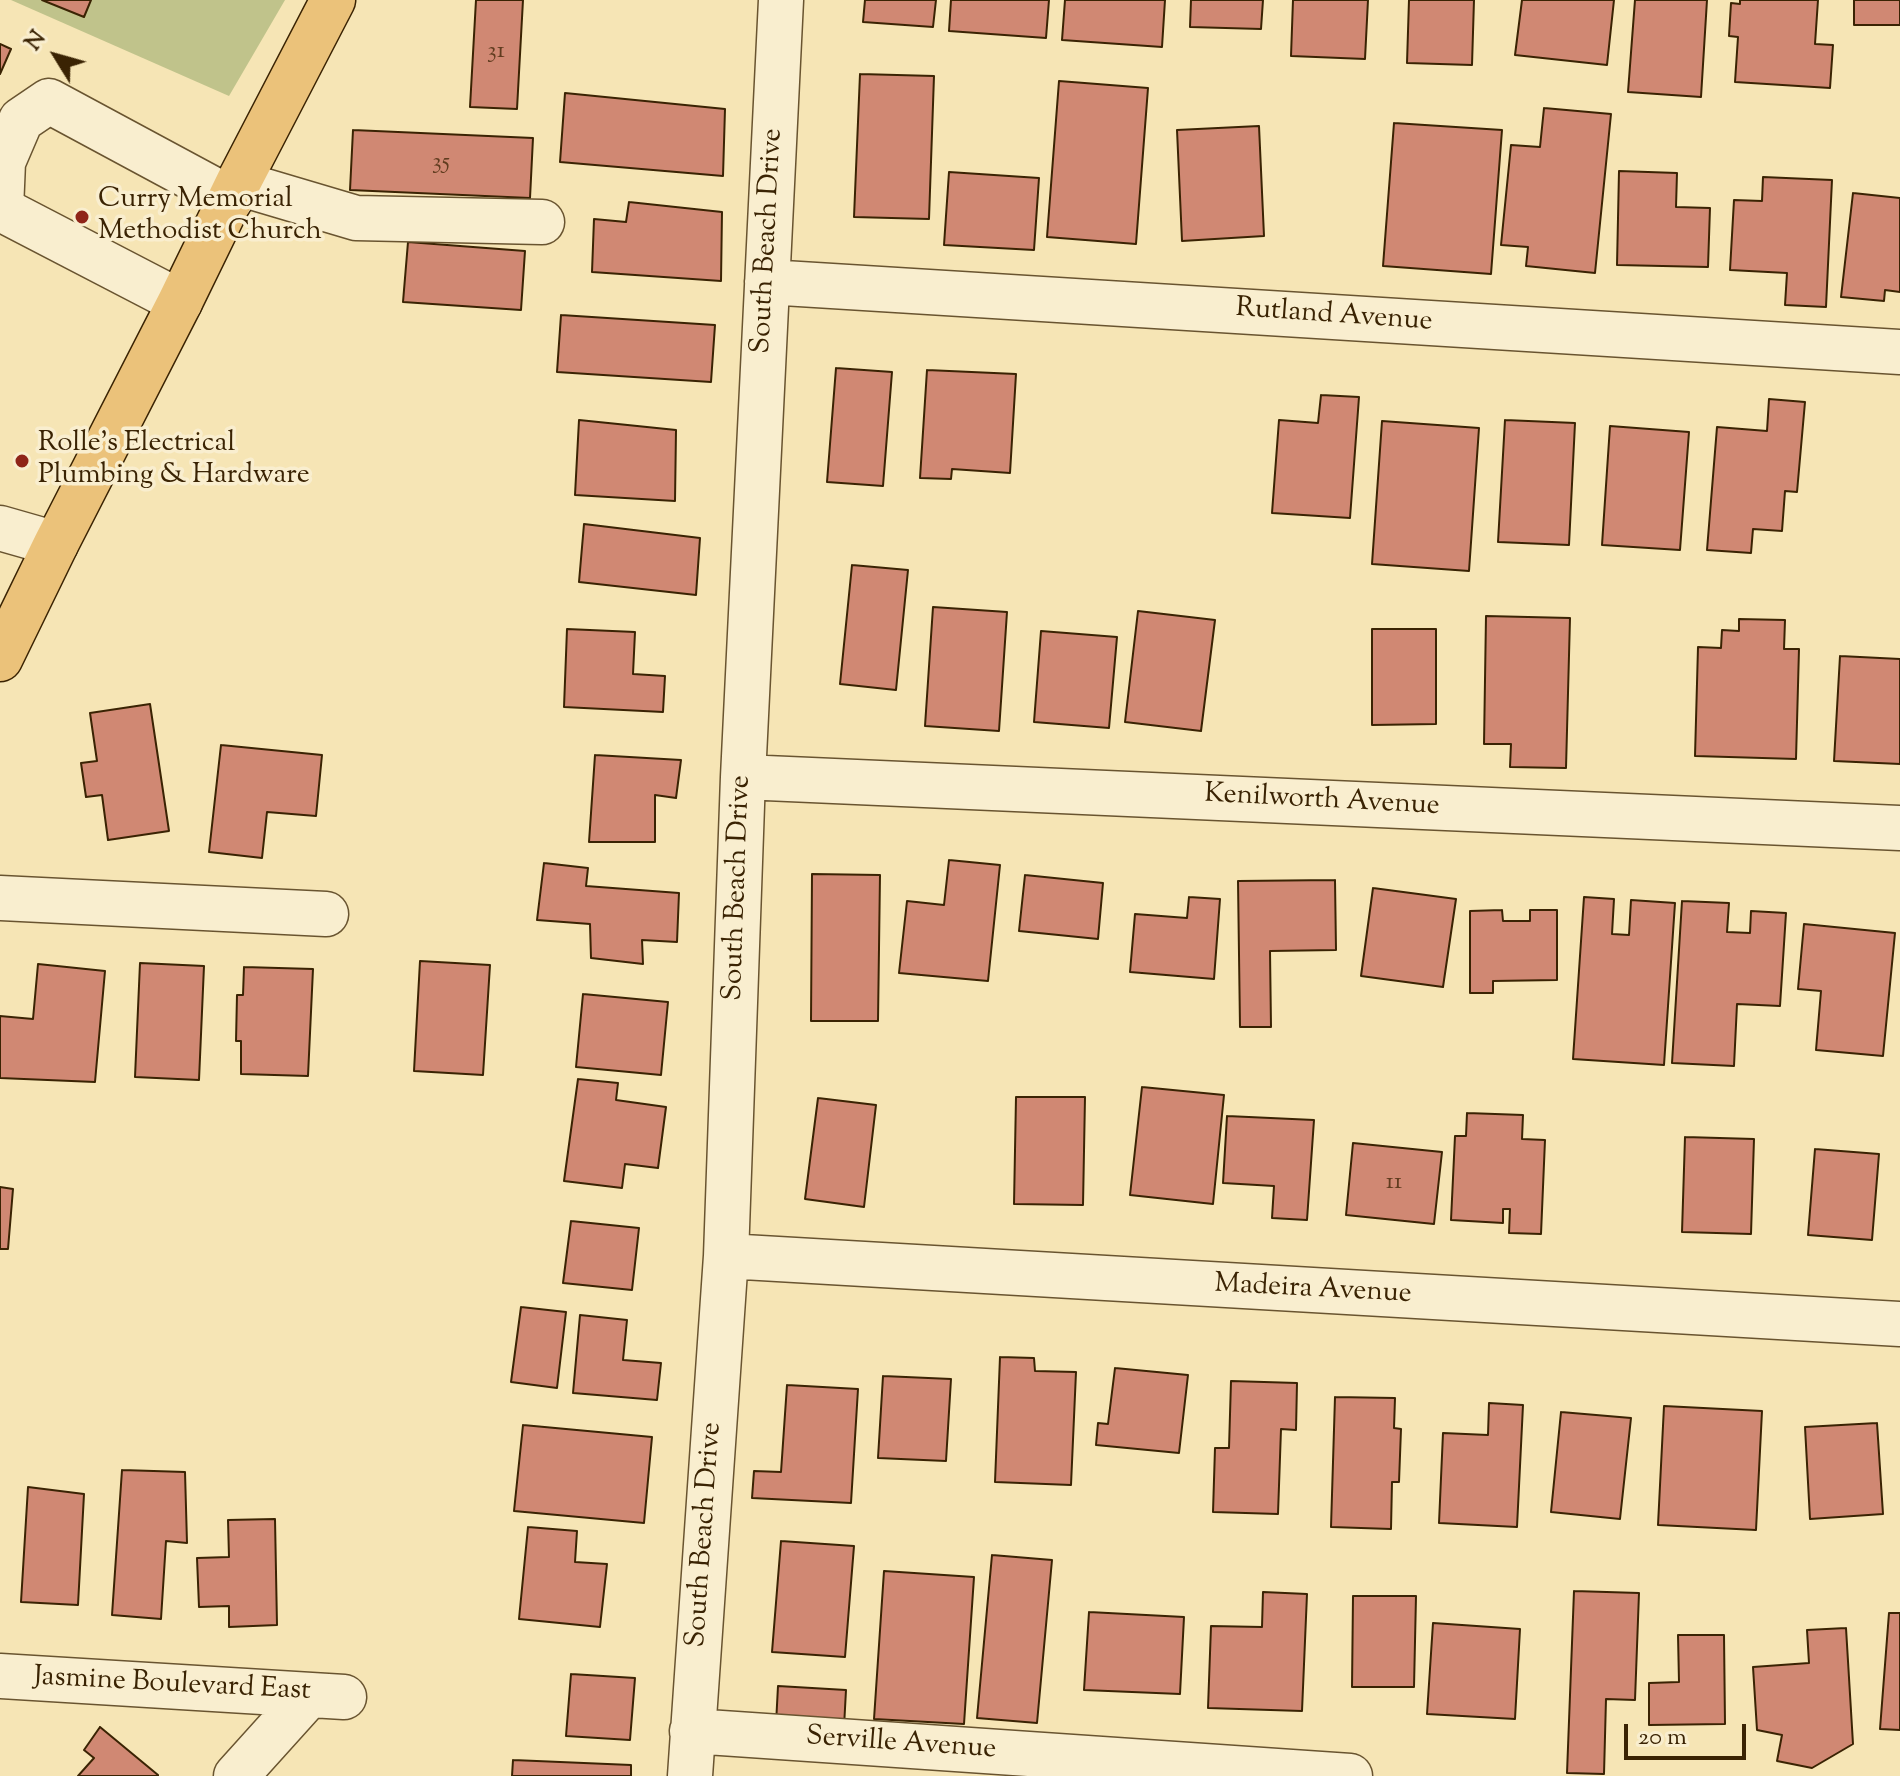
<!DOCTYPE html>
<html>
<head>
<meta charset="utf-8">
<style>
  body { margin:0 }
  #map { position:relative; width:1900px; height:1776px; overflow:hidden; background:#f6e5b5; font-family:"Sorts Mill Goudy",serif }
  canvas { display:block }
  .north { position:absolute; left:16px; top:16px; width:80px; height:80px; -webkit-text-stroke:6px #f9eecf; paint-order:stroke; rotate:307deg; font-size:22px; font-weight:700; line-height:32px; text-align:center; color:#3a2303 }
  .north::after { content:''; display:block; margin:auto; width:28px; height:36px; background:#3a2303; clip-path:polygon(50% 0,100% 100%,50% 72%,0 100%) }
  .scale { position:absolute; left:1624px; top:1724px; width:122px; height:36px; box-sizing:border-box; border:4px solid #3a2303; border-top:0; padding-left:10px; font-size:24px; line-height:28px; white-space:nowrap; color:#3a2303; -webkit-text-stroke:6px #f9eecf; paint-order:stroke }
</style>
</head>
<body>
<div id="map">
<canvas width="1900" height="1776"></canvas>
<div class="north">N</div>
<div class="scale">20 m</div>
</div>
<script>
const ctx = document.querySelector('canvas').getContext('2d');
ctx.lineJoin = 'round';
function fillPath(path, color) {
  ctx.fillStyle = color;
  ctx.fill(path, 'evenodd');
}
function shape(rows) {
  const path = new Path2D();
  for (const r of rows) {
    path.moveTo(r[0], r[1]);
    for (let i = 2; i < r.length; i += 2) path.lineTo(r[i], r[i + 1]);
  }
  return path;
}
function trace(path, color, width, dash) {
  ctx.strokeStyle = color;
  ctx.lineWidth = width;
  ctx.lineCap = dash ? 'butt' : 'round';
  ctx.setLineDash(dash || []);
  ctx.stroke(path);
}
function drawText(font, color, halo, rows, align = 'center') {
  ctx.font = font + ' "Sorts Mill Goudy",serif';
  ctx.lineWidth = 7;
  ctx.setLineDash([]);
  ctx.textBaseline = 'middle';
  ctx.strokeStyle = halo;
  ctx.fillStyle = color;
  for (const [text, x, y, turn = 0] of rows) {
    ctx.save();
    ctx.translate(x, y);
    ctx.rotate((+turn || 0) * Math.PI / 180);
    ctx.textAlign = isNaN(turn) ? turn : align;
    if (halo) ctx.strokeText(text, 0, 0);
    ctx.fillText(text, 0, 0);
    ctx.restore();
  }
}
const green = shape([
  [11,0,285,0,229,96]
]);
const building = shape([
  [42,0,91,0,84,17,42,0],
  [476,0,523,0,517,109,470,107,476,0],
  [865,0,936,0,933,27,863,22,865,0],
  [951,0,1049,0,1046,38,949,31,951,0],
  [1065,0,1165,0,1162,47,1062,40,1065,0],
  [1191,0,1263,0,1261,29,1190,27,1191,0],
  [1293,0,1368,0,1365,59,1291,56,1293,0],
  [1409,0,1474,0,1472,65,1407,63,1409,0],
  [1522,0,1614,0,1607,65,1515,55,1522,0],
  [1635,0,1707,0,1701,97,1628,92,1635,0],
  [1740,0,1818,0,1815,44,1833,45,1830,88,1735,82,1738,37,1729,36,1731,3,1740,4,1740,0],
  [1854,0,1900,0,1900,25,1854,25,1854,0],
  [0,44,11,49,0,74,0,44],
  [860,74,934,76,929,219,854,217,860,74],
  [1059,81,1148,88,1136,244,1047,237,1059,81],
  [565,93,725,109,723,176,560,162,565,93],
  [1544,108,1611,114,1595,273,1526,266,1528,247,1501,245,1511,145,1540,147,1544,108],
  [1394,123,1502,130,1491,274,1383,266,1394,123],
  [1259,126,1264,236,1182,241,1177,130,1259,126],
  [353,130,533,138,530,198,350,190,353,130],
  [1619,171,1677,173,1676,207,1710,208,1708,267,1617,265,1619,171],
  [949,172,1039,178,1034,250,944,245,949,172],
  [1763,177,1832,180,1826,307,1785,305,1787,273,1730,270,1734,200,1762,201,1763,177],
  [1853,193,1900,198,1900,292,1885,290,1884,301,1841,297,1853,193],
  [629,202,722,212,721,281,592,272,594,219,626,222,629,202],
  [408,242,525,251,521,310,403,302,408,242],
  [561,315,715,325,711,382,557,372,561,315],
  [836,368,892,372,883,486,827,482,836,368],
  [927,370,1016,374,1010,473,952,469,951,479,920,478,927,370],
  [1321,395,1359,397,1350,518,1272,513,1279,420,1318,423,1321,395],
  [1769,399,1805,402,1797,492,1785,491,1782,531,1753,529,1751,553,1707,550,1717,427,1767,431,1769,399],
  [579,420,676,430,675,501,575,495,579,420],
  [1505,420,1575,423,1569,545,1498,542,1505,420],
  [1382,421,1479,428,1469,571,1372,564,1382,421],
  [1610,426,1689,432,1680,550,1602,545,1610,426],
  [584,524,700,538,696,595,579,582,584,524],
  [852,565,908,570,896,690,840,684,852,565],
  [933,607,1007,612,999,731,925,726,933,607],
  [1138,611,1215,620,1201,731,1125,722,1138,611],
  [1486,616,1570,618,1566,768,1510,767,1511,744,1484,744,1486,616],
  [1739,619,1785,620,1784,649,1799,649,1796,759,1695,756,1698,647,1721,648,1722,630,1739,631,1739,619],
  [567,629,635,632,633,674,665,676,663,712,564,707,567,629],
  [1372,629,1436,629,1436,724,1372,725,1372,629],
  [1041,631,1117,637,1109,728,1034,722,1041,631],
  [1840,656,1900,659,1900,764,1834,761,1840,656],
  [150,704,169,831,108,840,102,795,86,797,81,763,97,761,90,713,150,704],
  [221,745,322,755,316,816,267,812,262,858,209,852,221,745],
  [595,755,681,760,676,798,655,795,655,842,589,842,595,755],
  [949,860,1000,865,988,981,899,973,907,901,944,905,949,860],
  [544,863,588,868,586,886,679,893,677,942,642,940,643,964,591,958,590,924,537,920,544,863],
  [812,874,880,875,878,1021,811,1021,812,874],
  [1025,875,1103,883,1098,939,1019,931,1025,875],
  [1335,880,1336,950,1270,951,1271,1027,1240,1027,1238,881,1335,880],
  [1373,888,1456,899,1443,987,1361,976,1373,888],
  [1189,897,1220,899,1214,979,1130,972,1135,914,1187,918,1189,897],
  [1584,897,1614,899,1612,934,1629,935,1631,900,1675,903,1664,1065,1573,1059,1584,897],
  [1682,901,1729,903,1727,932,1750,933,1751,911,1786,913,1780,1006,1737,1004,1734,1066,1672,1063,1682,901],
  [1502,910,1503,921,1530,921,1530,910,1557,910,1557,980,1493,981,1493,993,1470,993,1470,911,1502,910],
  [1804,924,1895,933,1883,1056,1816,1050,1821,991,1798,989,1804,924],
  [420,961,490,965,483,1075,414,1071,420,961],
  [140,963,204,966,199,1080,135,1077,140,963],
  [38,964,105,971,95,1082,0,1078,0,1016,33,1019,38,964],
  [244,967,313,969,308,1076,241,1074,241,1041,236,1041,237,995,243,995,244,967],
  [583,994,668,1002,661,1075,576,1067,583,994],
  [578,1079,618,1083,616,1100,666,1107,658,1168,625,1164,622,1188,564,1181,578,1079],
  [1142,1087,1224,1095,1213,1204,1130,1195,1142,1087],
  [1016,1097,1085,1097,1083,1205,1014,1204,1016,1097],
  [818,1098,876,1105,864,1207,805,1199,818,1098],
  [1467,1113,1523,1115,1522,1139,1545,1140,1541,1234,1509,1233,1510,1209,1503,1209,1503,1223,1451,1220,1455,1136,1466,1136,1467,1113],
  [1227,1116,1314,1120,1307,1220,1272,1218,1274,1186,1223,1183,1227,1116],
  [1685,1137,1754,1139,1751,1234,1682,1232,1685,1137],
  [1353,1143,1442,1152,1434,1224,1346,1215,1353,1143],
  [1815,1149,1879,1154,1872,1240,1808,1235,1815,1149],
  [0,1187,13,1189,8,1249,0,1249,0,1187],
  [571,1221,639,1228,632,1290,563,1283,571,1221],
  [521,1307,566,1312,557,1388,511,1382,521,1307],
  [580,1315,627,1320,623,1360,661,1363,657,1400,573,1393,580,1315],
  [1000,1357,1034,1358,1035,1371,1076,1372,1071,1485,995,1482,1000,1357],
  [1115,1368,1188,1375,1179,1453,1096,1445,1098,1423,1108,1424,1115,1368],
  [883,1376,951,1379,946,1461,878,1458,883,1376],
  [1231,1381,1297,1383,1296,1430,1281,1429,1278,1514,1213,1512,1215,1448,1229,1448,1231,1381],
  [787,1385,858,1389,851,1503,752,1498,754,1471,781,1472,787,1385],
  [1335,1397,1395,1398,1394,1428,1401,1429,1399,1482,1392,1482,1391,1529,1331,1527,1335,1397],
  [1489,1403,1523,1405,1517,1527,1439,1523,1443,1433,1488,1435,1489,1403],
  [1664,1406,1762,1411,1756,1530,1658,1525,1664,1406],
  [1561,1412,1631,1418,1620,1519,1551,1512,1561,1412],
  [1877,1423,1883,1514,1810,1519,1805,1427,1877,1423],
  [523,1425,652,1437,644,1523,514,1511,523,1425],
  [122,1470,185,1472,187,1543,166,1541,161,1619,112,1615,122,1470],
  [28,1487,84,1494,78,1605,21,1602,28,1487],
  [275,1519,277,1625,229,1627,229,1606,199,1607,197,1558,229,1557,228,1520,275,1519],
  [528,1527,577,1531,575,1562,607,1564,600,1627,519,1619,528,1527],
  [781,1541,854,1546,845,1657,772,1652,781,1541],
  [992,1555,1052,1560,1037,1723,977,1718,992,1555],
  [884,1571,974,1577,964,1724,874,1719,884,1571],
  [1574,1591,1639,1593,1635,1700,1606,1699,1604,1774,1567,1773,1574,1591],
  [1263,1592,1307,1594,1302,1711,1208,1708,1211,1626,1262,1627,1263,1592],
  [1353,1596,1416,1596,1414,1687,1352,1687,1353,1596],
  [1089,1612,1184,1617,1180,1694,1084,1690,1089,1612],
  [1889,1613,1900,1613,1900,1730,1880,1729,1889,1613],
  [1433,1623,1520,1629,1515,1719,1427,1714,1433,1623],
  [1846,1628,1853,1744,1812,1768,1777,1761,1782,1735,1757,1730,1753,1667,1809,1663,1807,1630,1846,1628],
  [1678,1635,1724,1635,1725,1724,1649,1725,1649,1683,1679,1682,1678,1635],
  [571,1674,635,1678,630,1740,566,1736,571,1674],
  [778,1686,846,1690,844,1727,776,1724,778,1686],
  [100,1727,158,1775,158,1776,78,1776,94,1758,84,1750,100,1727],
  [513,1760,631,1765,631,1776,512,1776,513,1760]
]);
const minor = shape([
  [238,183,356,218,542,222],
  [767,282,1900,352],
  [180,302,1,209,3,162,21,120,49,101,231,199],
  [0,528,56,544],
  [743,777,1900,828],
  [0,898,326,914],
  [726,1256,1900,1324],
  [0,1676,344,1697],
  [692,1731,1350,1776],
  [236,1776,309,1695],
  [690,1776,726,1256,743,777,781,0]
]);
const major = shape([
  [0,659,56,544,180,302,238,183,333,0]
]);
const markers = [
  [82,217,8,"#8f2418"],
  [22,461,8,"#8f2418"]
];
const numberNames = [
  ["31",496,53],
  ["35",441,164],
  ["11",1394,1184]
];
const poiNames = [
  ["Curry Memorial",98,201],
  ["Methodist Church",98,233],
  ["Rolle's Electrical",38,445],
  ["Plumbing & Hardware",38,477]
];
const streetNames = [
  ["South Beach Drive",769,241,-87],
  ["Rutland Avenue",1334,317,4],
  ["Kenilworth Avenue",1322,802,3],
  ["South Beach Drive",739,888,-88],
  ["Madeira Avenue",1313,1291,3],
  ["South Beach Drive",706,1535,-86],
  ["Jasmine Boulevard East",172,1686,3],
  ["Serville Avenue",901,1745,4]
];
fillPath(green, '#c0c38b');
fillPath(building, '#d08873');
trace(building, '#3a2303', 2);
trace(minor, '#695430', 47);
trace(major, '#3a2303', 47);
trace(minor, '#f9eecf', 44);
trace(major, '#ebc27a', 44);
for (const [x, y, r, color] of markers) {
  const dot = new Path2D();
  dot.arc(x, y, r, 0, 2 * Math.PI);
  ctx.fillStyle = color;
  ctx.fill(dot);
  trace(dot, '#f9eecf', 3);
}
drawText('24px', '#603c1f', null, numberNames);
drawText('28px', '#3a2303', '#f9eecf', poiNames, 'left');
drawText('28px', '#3a2303', '#f9eecf', streetNames);
</script>
</body>
</html>
